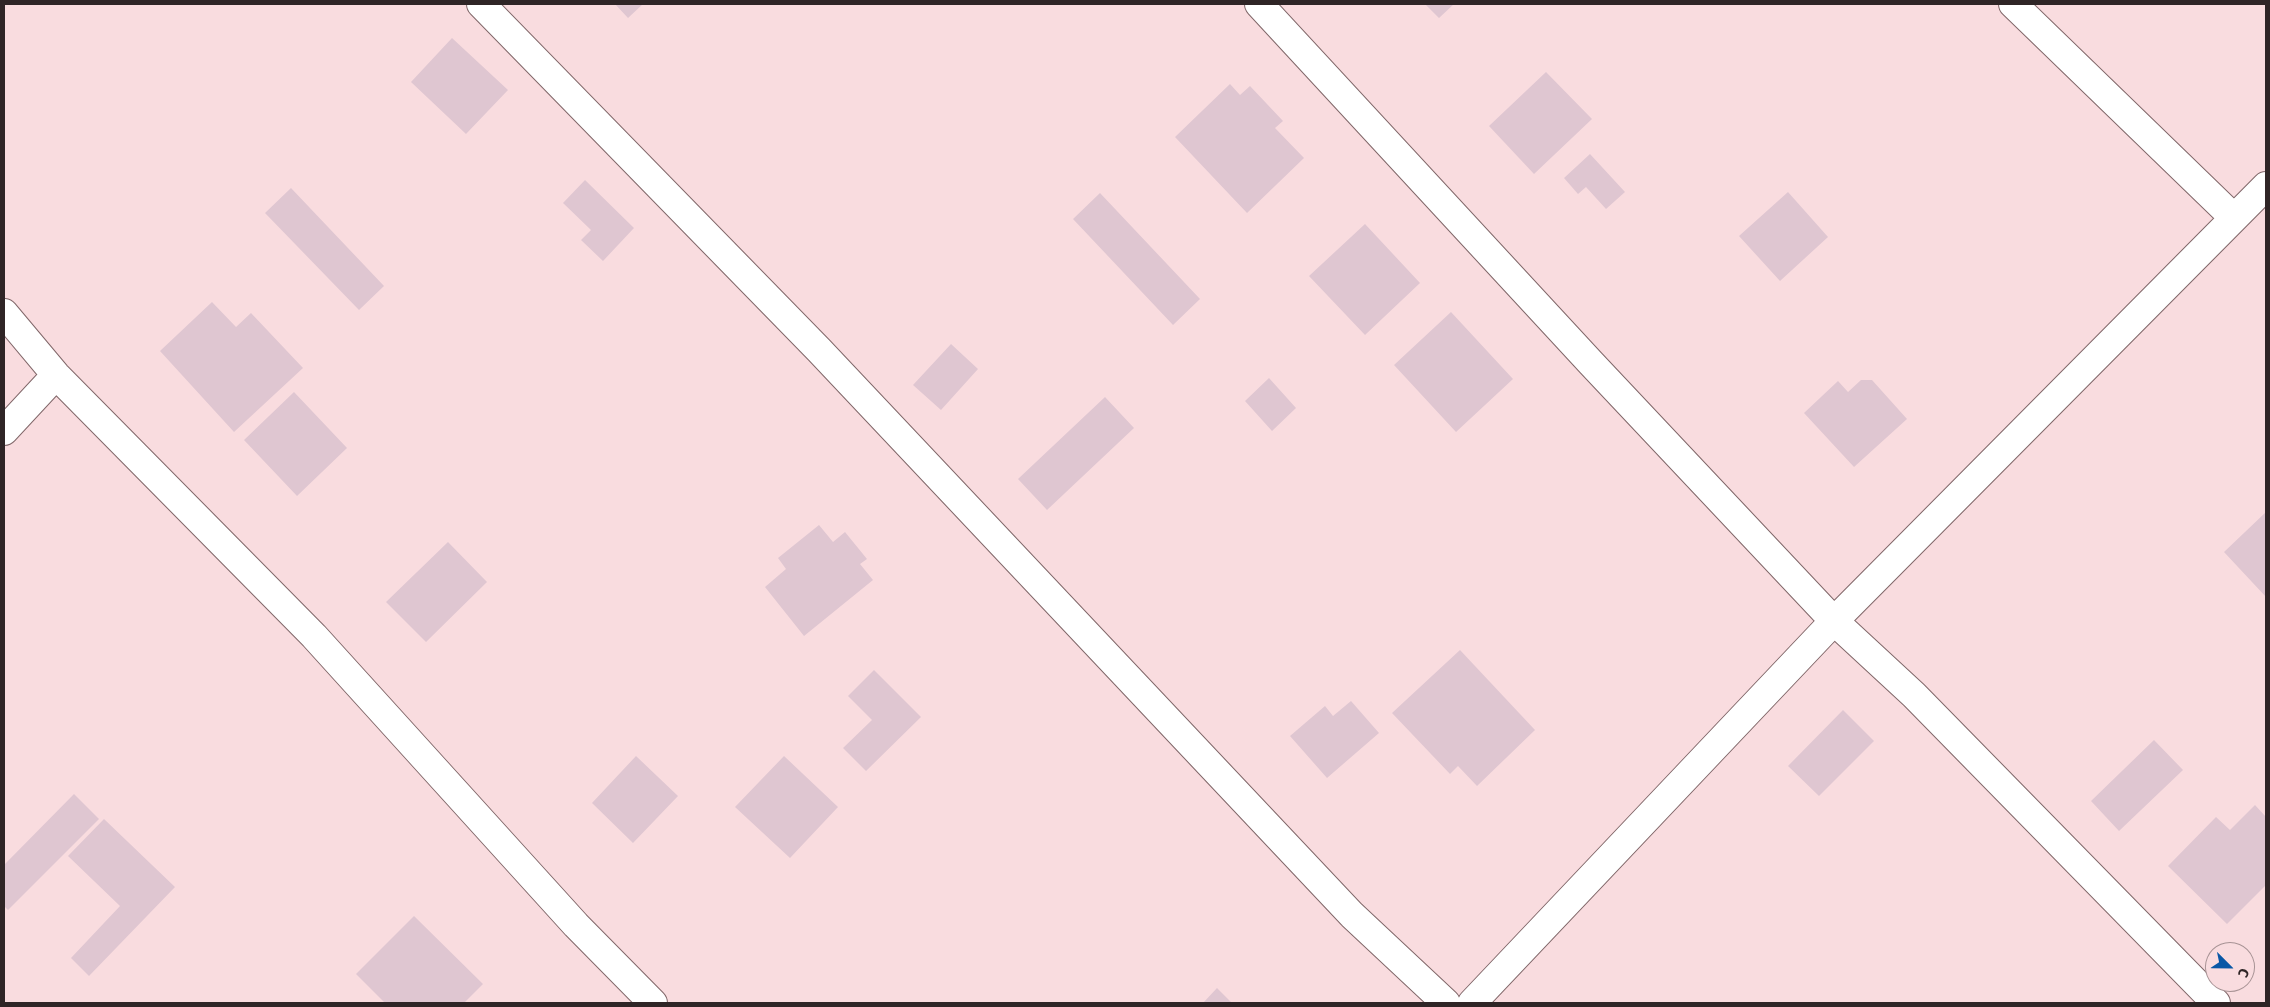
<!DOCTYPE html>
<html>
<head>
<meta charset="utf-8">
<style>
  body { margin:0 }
  #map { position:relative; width:2270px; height:1007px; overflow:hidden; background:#f9dcdf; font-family:"Fira Sans",sans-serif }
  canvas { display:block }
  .frame { position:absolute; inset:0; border:5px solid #2f2526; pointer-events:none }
  .north { position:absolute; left:2205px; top:942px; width:50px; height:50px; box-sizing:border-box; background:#f9dcdf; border:1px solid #a89395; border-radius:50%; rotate:113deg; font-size:14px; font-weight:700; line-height:20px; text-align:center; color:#2f2526 }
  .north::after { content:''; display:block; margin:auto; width:18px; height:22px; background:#0957a6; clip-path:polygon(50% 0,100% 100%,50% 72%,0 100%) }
</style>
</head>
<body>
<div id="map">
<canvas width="2270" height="1007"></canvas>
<div class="frame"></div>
<div class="north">С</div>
</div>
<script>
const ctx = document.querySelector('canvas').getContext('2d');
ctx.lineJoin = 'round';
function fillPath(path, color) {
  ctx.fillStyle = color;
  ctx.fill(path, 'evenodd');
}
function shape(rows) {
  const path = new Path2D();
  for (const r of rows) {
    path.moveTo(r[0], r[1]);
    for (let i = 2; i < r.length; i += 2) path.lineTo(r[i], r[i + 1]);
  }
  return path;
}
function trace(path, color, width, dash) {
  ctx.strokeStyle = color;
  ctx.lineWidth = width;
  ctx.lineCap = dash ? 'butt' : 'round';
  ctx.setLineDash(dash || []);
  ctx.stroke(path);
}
const building = shape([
  [615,4,643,4,628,18],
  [1425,4,1454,4,1439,18],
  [452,38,508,90,466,134,411,82],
  [1546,72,1592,119,1534,174,1489,126],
  [1230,84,1240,95,1250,86,1283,121,1275,128,1304,158,1247,213,1175,137],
  [1590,154,1625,192,1606,209,1586,187,1578,194,1564,178],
  [585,180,634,228,603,261,581,240,591,230,563,203],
  [291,188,384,286,359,310,265,213],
  [1788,192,1828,237,1780,281,1739,236],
  [1100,193,1200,299,1173,325,1073,219],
  [1365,224,1420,283,1365,335,1309,276],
  [212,302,236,327,251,313,303,368,234,432,160,351],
  [1451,312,1513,379,1456,432,1394,365],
  [951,344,978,369,941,410,913,385],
  [1269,378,1296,408,1272,431,1245,401],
  [1861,380,1872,380,1907,419,1854,467,1804,413,1838,381,1848,392],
  [294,392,347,448,297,496,244,440],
  [1105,397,1134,428,1047,510,1018,479],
  [2266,512,2266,597,2224,552],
  [819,525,833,542,845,532,867,559,860,564,873,580,804,636,765,587,786,569,778,558],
  [448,542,487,582,426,642,386,602],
  [1460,650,1535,730,1477,786,1458,766,1450,774,1392,713],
  [874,670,921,717,866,771,843,748,872,720,848,696],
  [1351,701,1379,733,1327,778,1290,736,1325,706,1333,716],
  [1843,710,1874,741,1819,796,1788,766],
  [2154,740,2183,770,2119,831,2091,801],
  [636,756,678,796,633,843,592,803],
  [784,756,838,807,790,858,735,807],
  [74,794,99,819,8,910,4,906,4,865],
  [2255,805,2266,817,2266,885,2227,924,2168,866,2216,817,2230,830],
  [104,819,175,887,89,976,71,958,120,906,68,856],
  [414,916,483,984,464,1003,385,1003,356,974],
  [1217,988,1232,1003,1203,1003]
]);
const street = shape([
  [481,4,819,350,1352,915,1446,1003],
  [1259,4,1591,363,1834,621,1914,695,2216,1003],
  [2013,4,2234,218],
  [4,313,56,375,314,636,576,925,653,1003],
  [4,431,56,375],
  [1472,1003,1834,621,2266,186]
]);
fillPath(building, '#dfc6d1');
trace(street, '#806769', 30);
trace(street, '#fff', 28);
</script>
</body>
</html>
